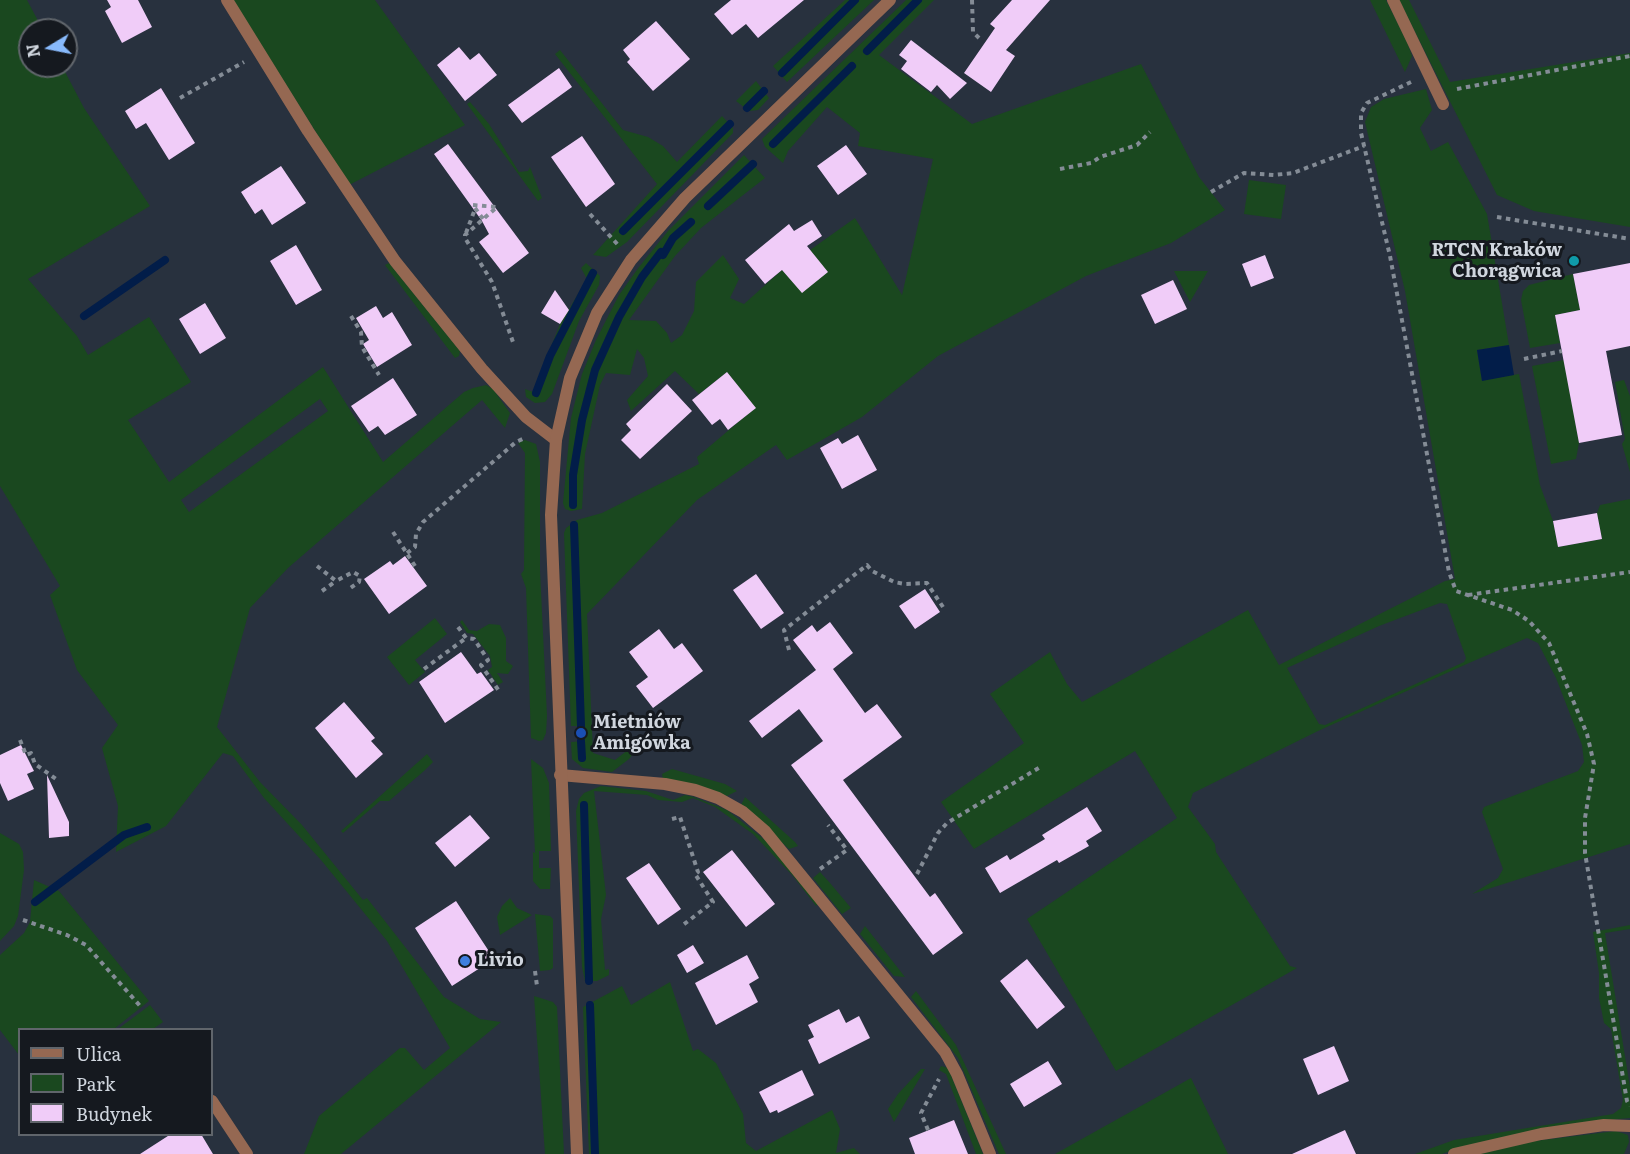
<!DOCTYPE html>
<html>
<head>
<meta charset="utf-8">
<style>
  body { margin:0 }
  #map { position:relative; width:1630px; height:1154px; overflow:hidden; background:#28313e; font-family:Literata,serif }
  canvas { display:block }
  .legend { position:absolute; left:18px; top:1028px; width:195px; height:108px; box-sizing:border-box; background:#15191f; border:2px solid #60656b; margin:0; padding:8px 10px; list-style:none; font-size:18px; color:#d0d6de }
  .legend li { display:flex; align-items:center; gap:12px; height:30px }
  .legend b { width:30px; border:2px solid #60656b }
  .north { position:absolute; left:18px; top:18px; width:60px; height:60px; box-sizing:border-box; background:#15191f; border:2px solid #60656b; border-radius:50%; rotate:260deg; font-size:16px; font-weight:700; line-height:24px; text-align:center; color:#d0d6de }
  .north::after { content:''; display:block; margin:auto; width:21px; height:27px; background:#88bafc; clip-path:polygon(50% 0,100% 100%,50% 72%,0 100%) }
</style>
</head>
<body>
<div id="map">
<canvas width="1630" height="1154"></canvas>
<ul class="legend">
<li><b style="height:8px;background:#956852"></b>Ulica</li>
<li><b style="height:16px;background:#1a481f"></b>Park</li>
<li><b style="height:16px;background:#f0ccf8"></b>Budynek</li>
</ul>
<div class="north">N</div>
</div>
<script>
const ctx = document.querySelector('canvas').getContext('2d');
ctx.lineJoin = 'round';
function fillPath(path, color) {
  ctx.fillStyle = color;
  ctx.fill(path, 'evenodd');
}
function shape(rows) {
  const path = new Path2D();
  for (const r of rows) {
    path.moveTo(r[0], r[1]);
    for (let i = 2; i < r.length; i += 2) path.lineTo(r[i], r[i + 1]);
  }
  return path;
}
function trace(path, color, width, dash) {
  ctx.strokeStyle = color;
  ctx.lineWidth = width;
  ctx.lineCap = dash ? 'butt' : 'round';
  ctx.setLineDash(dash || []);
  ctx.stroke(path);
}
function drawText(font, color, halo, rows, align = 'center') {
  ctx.font = font + ' Literata,serif';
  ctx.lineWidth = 6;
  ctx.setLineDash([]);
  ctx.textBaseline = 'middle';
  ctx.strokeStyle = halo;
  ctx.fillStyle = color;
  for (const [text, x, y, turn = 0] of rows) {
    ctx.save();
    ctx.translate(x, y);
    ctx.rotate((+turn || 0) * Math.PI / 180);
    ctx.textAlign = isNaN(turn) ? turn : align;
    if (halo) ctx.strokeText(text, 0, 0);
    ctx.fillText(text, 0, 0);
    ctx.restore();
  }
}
const green = shape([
  [0,0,27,0,43,30,30,30,30,66,62,66,84,108,150,206,28,279,77,336,88,355,149,317,191,382,128,420,169,482,323,367,383,462,464,392,473,388,486,385,493,389,510,413,505,428,482,400,288,568,250,608,217,727,260,782,302,825,363,900,367,898,444,997,480,1019,501,1022,341,1154,304,1154,319,1116,400,1048,405,1048,424,1070,450,1048,387,941,321,860,264,798,233,756,223,753,166,826,116,852,118,806,102,748,118,725,77,670,50,595,60,586,0,486],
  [320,399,328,411,189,512,181,500],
  [233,0,375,0,465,125,349,185],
  [845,0,874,0,787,82,773,66],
  [906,0,934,0,879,55,972,124,1141,64,1199,177,1225,210,1171,243,1086,276,938,356,862,417,787,460,776,445,697,500,587,614,593,753,615,760,638,742,640,745,629,759,612,772,583,768,572,759,571,742,585,741,584,726,571,726,564,533,566,528,577,520,602,513,699,464,697,457,755,408,727,372,699,394,675,371,631,411,627,400,648,376,644,358,637,349,630,375,606,373,600,385,585,454,582,509,571,511,565,509,563,503,571,418,582,374,596,340,619,295,639,267,668,231,744,155,765,178,701,228,675,256,629,320,656,321,667,333,671,343,682,335,694,311,696,282,723,255,739,279,730,298,744,304,782,270,855,218,902,295,933,159,858,146,860,133,827,107,788,151,783,163,765,147,762,139],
  [1370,0,1386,0,1407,42,1412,56,1405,72],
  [1399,0,1409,0,1450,82,1630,53,1630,227,1534,211,1497,195],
  [560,50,623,130,648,137,663,146,677,162,722,116,733,128,733,133,627,242,606,257,593,255,657,184,555,54],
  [756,81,769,98,758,110,749,111,736,101],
  [1426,89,1432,110,1420,128,1431,151,1448,142,1487,214,1509,345,1477,350,1482,380,1519,374,1540,485,1553,521,1558,547,1602,539,1597,513,1600,505,1630,499,1630,844,1472,894,1498,878,1503,869,1482,812,1484,807,1578,771,1584,762,1582,745,1556,678,1538,643,1527,638,1469,663,1318,731,1193,793,1188,807,1215,844,1216,852,1290,966,1297,968,1116,1071,1027,919,1177,818,1135,751,974,849,941,802,1024,743,990,694,1050,652,1067,684,1082,702,1248,610,1279,665,1445,581,1455,579,1405,291,1365,122,1371,107,1384,99],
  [1440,603,1447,604,1466,658,1464,662,1325,725,1319,724,1287,668,1379,626],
  [470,102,489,124,519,172,528,171,530,167,542,198,538,201,467,104],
  [1249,180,1286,185,1281,219,1244,214],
  [389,263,460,351,459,356,455,358,385,265],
  [586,263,600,276,599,285,579,321,552,394,545,402,535,403,526,397,525,389,533,392,560,324,587,279,581,268],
  [1174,271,1208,271,1190,302],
  [1573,274,1580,310,1555,315,1560,343,1530,348,1521,300,1523,291,1529,285],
  [1564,360,1579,443,1576,459,1551,464,1532,366],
  [1624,380,1630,396,1630,472,1622,444,1625,439,1615,382],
  [525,440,536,444,540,462,540,571,547,716,546,733,543,740,539,741,531,738,526,588,521,574,524,570,525,453,518,443],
  [435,618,447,634,415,660,425,672,409,685,387,657],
  [462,620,469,630,477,631,489,624,500,625,506,638,506,661,513,666,508,674,497,673,503,682,498,685,488,670,492,667,490,656,473,634,467,633,460,622],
  [427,754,433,762,424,771,389,801,380,801,343,833,341,831],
  [531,759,543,768,549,783,551,851,539,851,539,868,551,868,550,889,540,889,533,881,533,852,535,853],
  [672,769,725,784,737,791,727,796,663,779,662,774],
  [601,786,646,791,673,800,685,795,694,797,727,810,770,844,818,903,816,906,793,876,753,834,715,807,693,798,682,802,658,800,647,795,594,791,606,895,601,919,605,970,609,969,609,975,597,981,585,981,582,967,576,811,579,799,584,793],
  [745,797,795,842,798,846,789,849,741,805],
  [0,833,19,844,23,852,24,870,18,916,14,926,0,941],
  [820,872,830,883,851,908,842,914,813,878],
  [34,880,59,891,149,1001,114,1029,20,1030,19,1055,0,1030,0,955,24,933,30,922],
  [510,898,517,908,532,915,500,935,497,917,502,906],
  [535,914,550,916,553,919,553,968,550,970,540,971],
  [1630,925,1630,929,1605,933,1630,1087,1630,1118,1607,1120,1456,1149,1442,1154,1415,1154,1454,1140,1613,1114,1621,1108,1623,1100,1611,1029,1604,1023,1599,998,1599,973,1593,932],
  [865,926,905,977,894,976,860,934],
  [670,982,693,1051,698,1049,716,1063,743,1114,746,1143,756,1151,832,1110,840,1129,836,1153,854,1148,860,1154,589,1154,583,1007,622,986,631,1005],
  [916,991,956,1045,1006,1154,999,1154,958,1058,911,997],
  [534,996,553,1002,557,1007,564,1154,545,1154],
  [150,1005,163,1022,153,1029,118,1029],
  [941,1066,948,1068,983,1154,976,1154,946,1074,939,1070],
  [921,1069,925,1069,894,1122,888,1109,898,1094],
  [1191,1078,1228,1154,1055,1154],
  [1616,1131,1628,1135,1629,1142,1624,1154,1465,1154,1510,1144]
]);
const water = shape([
  [1509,345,1514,375,1482,381,1477,350]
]);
const stream = shape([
  [867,51,918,0],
  [782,73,855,0],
  [747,108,764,91],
  [773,144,852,66],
  [708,206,753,164],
  [623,231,730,124],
  [84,316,165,260],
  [536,393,550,356,593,273],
  [573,505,573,475,582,420,595,370,619,317,642,277,661,252,663,255,673,238,691,222],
  [574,525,581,726],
  [581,741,582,758],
  [584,805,589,981],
  [35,902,124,835,147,827],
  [590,1005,595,1154]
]);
const building = shape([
  [107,0,138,0,152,27,122,43,105,11,111,7],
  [731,0,804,0,758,38,746,24,732,35,714,14],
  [1012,0,1050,0,1006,50,1015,56,991,92,964,73,995,28,990,24],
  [656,21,690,59,653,91,627,62,630,59,623,50],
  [911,40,967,83,950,99,937,85,931,92,901,69,907,61,899,55],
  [459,47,470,60,479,53,497,75,465,101,437,65],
  [559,68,572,87,522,123,508,105],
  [161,88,195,143,169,160,146,123,136,129,125,111],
  [582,136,615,184,586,207,551,157],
  [448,144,529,253,503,273,479,242,489,234,482,221,434,154],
  [846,145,867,174,838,195,817,166],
  [281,166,306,203,272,225,262,209,255,214,241,192],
  [812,220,822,236,807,246,828,272,802,293,782,270,765,284,745,260,789,224,794,231],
  [296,245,322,290,296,305,270,261],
  [1265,255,1274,278,1251,287,1242,264],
  [1630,263,1630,346,1606,351,1622,435,1579,443,1555,315,1580,310,1573,274],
  [1173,280,1187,309,1155,324,1141,295],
  [555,290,569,310,560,324,541,313],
  [205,303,226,338,200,354,179,319],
  [376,306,383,318,392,312,412,345,377,367,363,344,369,340,356,318],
  [727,372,756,408,728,430,720,419,712,425,692,400],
  [393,378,417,415,385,435,378,426,369,432,351,406],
  [667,384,692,411,640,459,621,440,631,430,626,424],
  [858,435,877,470,842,489,820,448,838,438,842,444],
  [1597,513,1602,539,1558,547,1553,521],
  [405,556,427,586,389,614,364,579,390,561,393,565],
  [756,574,784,613,761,629,733,590],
  [925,589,940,612,915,629,899,606],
  [830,622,853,653,833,669,865,713,877,704,902,737,843,780,930,897,935,893,963,933,933,955,791,765,823,741,799,709,762,738,749,721,816,670,793,640,812,625,817,632],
  [659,629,674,649,682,643,703,671,653,708,636,686,648,677,629,652],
  [461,652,477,674,481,672,494,690,445,723,419,682],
  [344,702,375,738,371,741,383,754,356,778,315,728],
  [21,745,34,771,27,774,34,789,8,801,0,783,0,755],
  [47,775,69,822,69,836,49,838],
  [1087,807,1102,831,1086,841,1089,846,1059,863,1057,860,1000,893,985,868,1007,855,1010,860,1045,839,1042,835],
  [470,815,490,838,455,867,435,843],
  [732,850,775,904,746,927,703,872],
  [649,863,681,909,658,925,626,878],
  [456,901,494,959,452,986,415,928],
  [693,945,704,963,687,973,677,955],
  [747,955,759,978,749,984,758,1002,716,1025,695,983],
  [1027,959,1065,1007,1037,1029,1000,981],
  [839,1009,846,1023,859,1016,870,1038,819,1064,808,1040,814,1037,808,1025],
  [1334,1046,1349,1081,1318,1095,1303,1059],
  [1048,1061,1062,1084,1024,1107,1010,1084],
  [802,1070,814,1095,778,1113,777,1110,770,1113,759,1092],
  [954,1120,968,1154,915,1154,909,1138],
  [1345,1130,1356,1154,1292,1154],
  [171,1134,201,1134,213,1154,140,1154]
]);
const path = shape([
  [972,0,973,32,980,39],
  [1411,82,1367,103,1361,113,1361,133,1390,256,1449,572,1456,591,1512,610,1529,621,1549,643,1587,734,1594,764,1585,818,1585,853,1627,1101,1630,1106],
  [1457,89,1630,56],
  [180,98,244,62],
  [1060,169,1091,163,1100,157,1137,145,1150,132],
  [1211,192,1244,173,1274,175,1293,173,1364,146],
  [473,205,497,207,465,235,465,238,492,282,514,345],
  [475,208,483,219],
  [590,214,619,246],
  [1497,217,1630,239],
  [466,233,475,209],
  [351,316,361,332,362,347,379,375],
  [1524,359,1562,351],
  [393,532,415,566],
  [407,553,415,547,416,534,423,522,516,442,525,438],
  [317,566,336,581,353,572,360,576,359,582,349,589],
  [322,591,336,581],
  [1468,595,1630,572],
  [458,627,466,638,474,639,488,660,481,665,499,691],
  [789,650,784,630,867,565,872,571,894,582,905,584,927,583,943,607],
  [424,669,466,638],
  [20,740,26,755,31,753,35,764,56,779],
  [672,819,680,817,698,872,695,874,713,902,683,925],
  [820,869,847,850,828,825],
  [917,874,938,833,947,823,1042,766],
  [23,920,67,935,86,945,141,1007],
  [535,971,537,986],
  [928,1130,921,1113,939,1079]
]);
const service = shape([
  [1393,0,1443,104],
  [212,1101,247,1154],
  [1454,1154,1541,1134,1604,1125,1630,1126]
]);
const minor = shape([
  [227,0,308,131,395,261,482,369,526,417,556,440],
  [560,775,665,784,695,790,718,798,743,812,765,831,945,1052,957,1074,990,1154]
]);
const tertiary = shape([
  [577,1154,551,515,556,440,570,378,597,313,631,260,685,198,890,0]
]);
const markers = [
  [1574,261,6,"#0f9aa8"],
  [581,733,6,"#1a4fb4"],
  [465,961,6,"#3f7fe0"]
];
const poiNames = [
  ["RTCN Kraków",1562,251,"right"],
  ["Chorągwica",1562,272,"right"],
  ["Mietniów",593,723],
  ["Amigówka",593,744],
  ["Livio",477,961]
];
fillPath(green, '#1a481f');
fillPath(water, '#021d49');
trace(stream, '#021d49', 8);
fillPath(building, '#f0ccf8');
trace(path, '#848c96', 4, [4.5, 4.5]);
trace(service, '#956852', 12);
trace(minor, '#956852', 12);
trace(tertiary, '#956852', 12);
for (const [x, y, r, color] of markers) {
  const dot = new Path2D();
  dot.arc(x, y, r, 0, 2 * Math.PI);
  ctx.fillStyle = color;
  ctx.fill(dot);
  trace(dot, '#15191f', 2);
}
drawText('bold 18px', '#d0d6de', '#15191f', poiNames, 'left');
</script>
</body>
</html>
